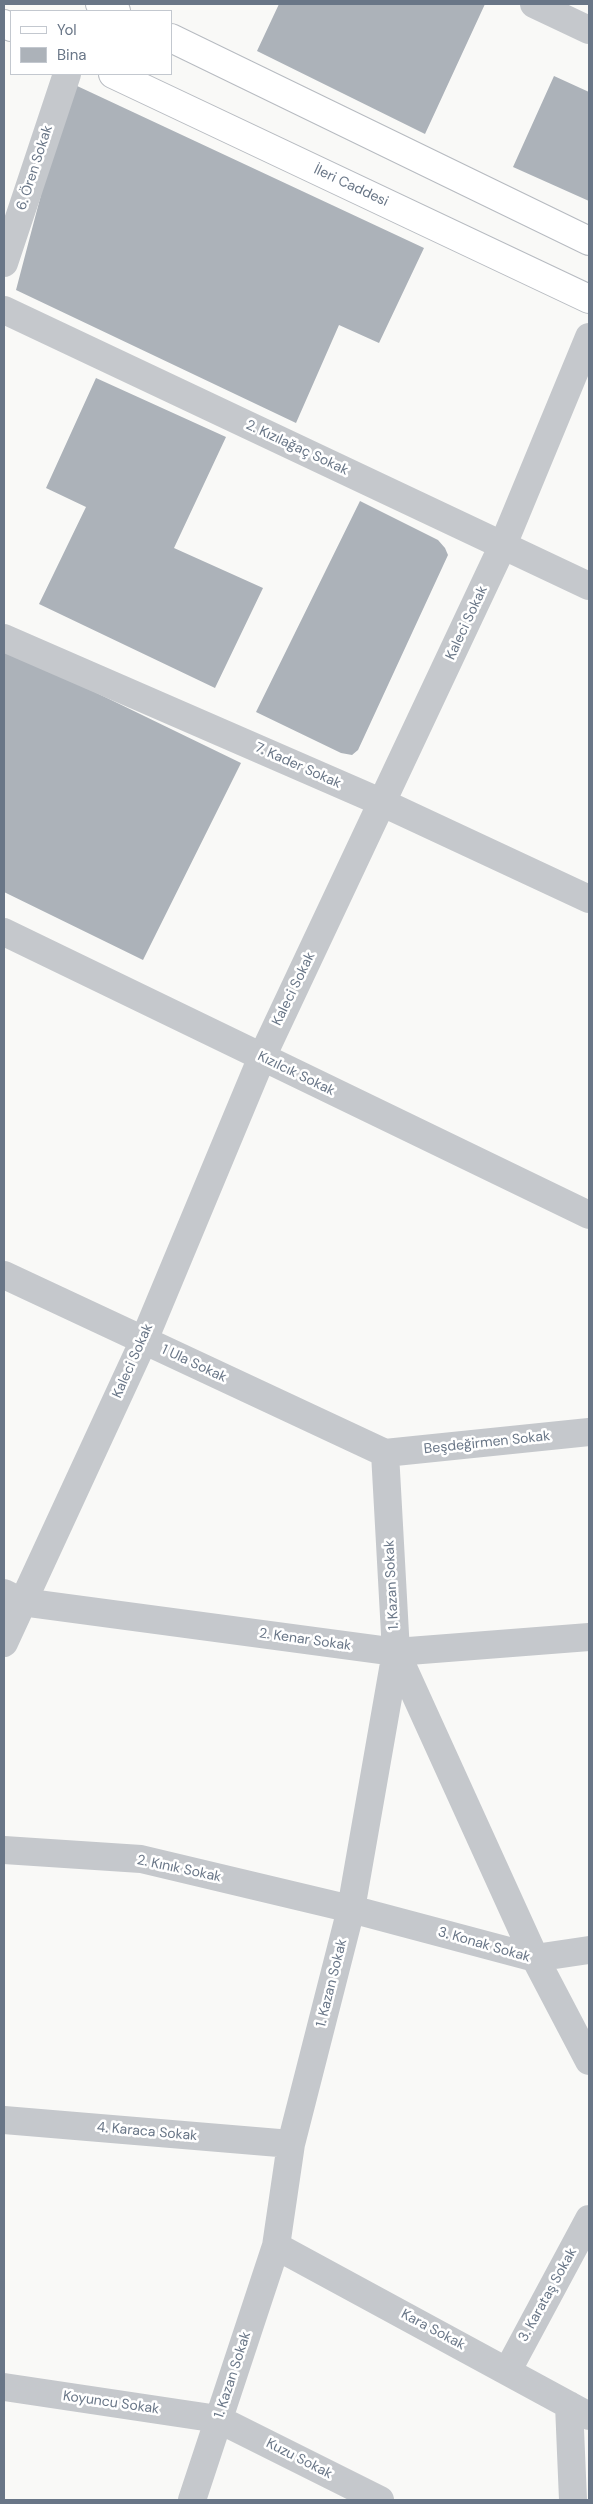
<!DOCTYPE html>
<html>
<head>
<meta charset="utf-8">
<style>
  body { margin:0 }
  #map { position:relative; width:593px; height:2504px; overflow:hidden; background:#f9f9f7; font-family:"DM Sans",sans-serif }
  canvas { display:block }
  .frame { position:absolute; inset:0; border:5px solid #697687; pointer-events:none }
  .legend { position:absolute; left:10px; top:10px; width:162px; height:65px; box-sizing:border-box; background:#fff; border:1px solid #c3c8cf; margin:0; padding:6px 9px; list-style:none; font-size:15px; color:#697687 }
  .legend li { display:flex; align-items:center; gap:10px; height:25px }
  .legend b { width:25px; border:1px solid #c3c8cf }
</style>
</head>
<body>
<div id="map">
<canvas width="593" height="2504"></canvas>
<div class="frame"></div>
<ul class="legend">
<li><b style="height:6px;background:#fff"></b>Yol</li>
<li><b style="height:14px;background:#acb2b9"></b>Bina</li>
</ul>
</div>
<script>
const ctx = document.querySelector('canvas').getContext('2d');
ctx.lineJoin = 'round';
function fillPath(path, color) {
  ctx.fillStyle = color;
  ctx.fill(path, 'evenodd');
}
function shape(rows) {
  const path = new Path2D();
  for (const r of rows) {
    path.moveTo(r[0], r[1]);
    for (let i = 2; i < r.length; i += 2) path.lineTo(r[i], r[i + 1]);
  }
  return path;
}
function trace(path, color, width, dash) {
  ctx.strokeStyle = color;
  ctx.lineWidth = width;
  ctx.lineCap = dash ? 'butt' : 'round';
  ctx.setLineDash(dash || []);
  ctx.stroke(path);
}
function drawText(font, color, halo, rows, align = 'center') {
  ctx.font = font + ' "DM Sans",sans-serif';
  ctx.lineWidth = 5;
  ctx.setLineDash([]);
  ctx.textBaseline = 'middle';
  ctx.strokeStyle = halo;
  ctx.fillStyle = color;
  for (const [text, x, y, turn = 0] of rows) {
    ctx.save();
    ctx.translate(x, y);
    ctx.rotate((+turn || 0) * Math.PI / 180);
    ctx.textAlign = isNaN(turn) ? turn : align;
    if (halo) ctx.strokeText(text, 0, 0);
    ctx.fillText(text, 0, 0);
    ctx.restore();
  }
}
const building = shape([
  [279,4,485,4,425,134,257,51],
  [554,76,589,92,589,201,513,167],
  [75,85,424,248,379,343,339,325,296,423,16,290,68,92],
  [96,378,226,437,174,548,263,588,215,688,39,604,86,507,46,488],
  [360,501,438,540,445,548,448,555,358,750,352,755,341,753,256,712],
  [4,648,241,763,143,960,4,892]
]);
const minor = shape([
  [534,4,589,30],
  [4,263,67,74],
  [4,310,589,586],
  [4,638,383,803,589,899],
  [4,932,589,1215],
  [4,1275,385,1453],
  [385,1453,589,1432],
  [4,1593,22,1602,396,1652,589,1637],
  [4,1643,144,1340,262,1057,503,545,589,337],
  [396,1652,535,1958,589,1950],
  [4,1850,141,1859,351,1909,535,1958,589,2061],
  [4,2120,291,2144],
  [276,2246,589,2416],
  [508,2370,589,2219],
  [4,2387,218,2419,380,2500],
  [569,2405,573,2500],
  [192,2500,276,2246,291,2144,351,1909,396,1652,385,1453]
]);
const secondary = shape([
  [100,4,116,11],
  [4,24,11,27],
  [171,38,589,241],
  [113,74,589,299]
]);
const streetNames = [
  ["6. Ören Sokak",35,168,-72],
  ["İleri Caddesi",351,186,25],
  ["2. Kızılağaç Sokak",297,448,25],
  ["Kaleci Sokak",467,623,-65],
  ["7. Kader Sokak",298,766,24],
  ["Kaleci Sokak",294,989,-64],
  ["Kızılcık Sokak",296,1074,26],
  ["Kaleci Sokak",133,1361,-66],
  ["1 Ula Sokak",194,1364,25],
  ["Beşdeğirmen Sokak",487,1443,-6],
  ["1. Kazan Sokak",392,1585,-93],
  ["2. Kenar Sokak",305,1640,8],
  ["2. Kınık Sokak",179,1869,12],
  ["3. Konak Sokak",484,1945,16],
  ["1. Kazan Sokak",332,1983,-76],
  ["4. Karaca Sokak",147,2132,5],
  ["3. Karataş Sokak",548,2295,-61],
  ["Kara Sokak",433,2330,28],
  ["1. Kazan Sokak",233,2375,-72],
  ["Koyuncu Sokak",111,2403,8],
  ["Kuzu Sokak",299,2459,27]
];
fillPath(building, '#acb2b9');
trace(secondary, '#b7bbc1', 30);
trace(minor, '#c5c8cc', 28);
trace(secondary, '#fff', 28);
drawText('14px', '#697687', '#fff', streetNames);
</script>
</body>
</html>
